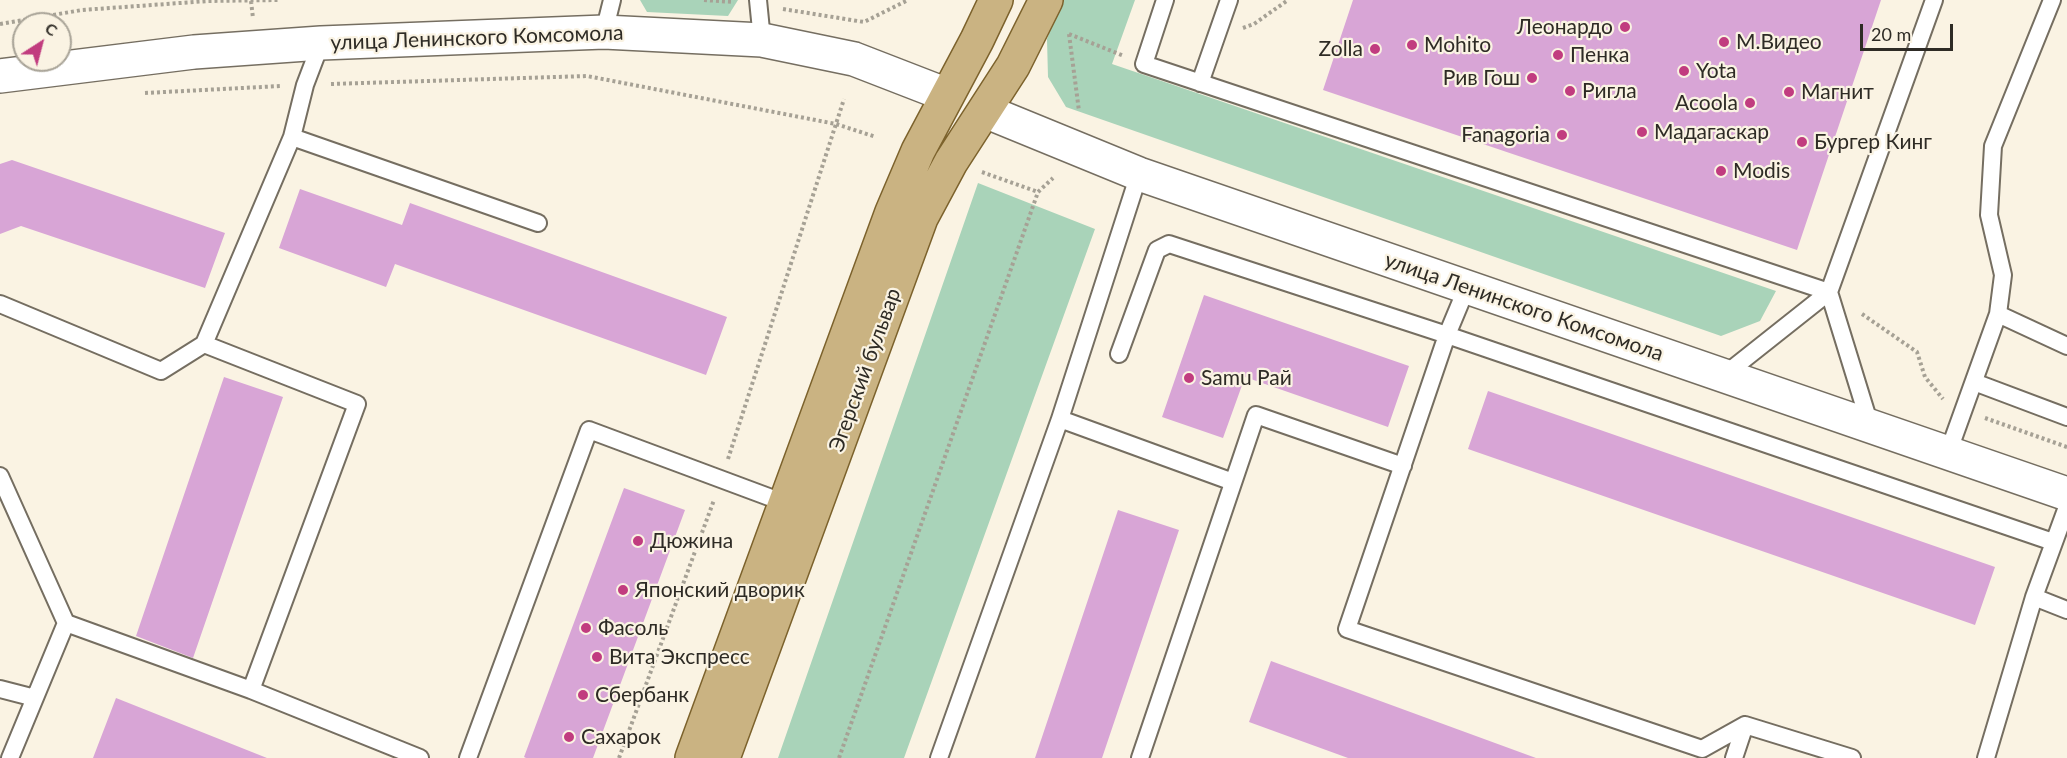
<!DOCTYPE html>
<html>
<head>
<meta charset="utf-8">
<style>
  body { margin:0 }
  #map { position:relative; width:2067px; height:758px; overflow:hidden; background:#faf3e3; font-family:Lato,sans-serif }
  canvas { display:block }
  .north { position:absolute; left:12px; top:12px; width:60px; height:60px; box-sizing:border-box; background:#faf3e3; border:2px solid #a8a397; border-radius:50%; rotate:36deg; font-size:16px; font-weight:700; line-height:24px; text-align:center; color:#2e2b25 }
  .north::after { content:''; display:block; margin:auto; width:21px; height:27px; background:#c13c7f; clip-path:polygon(50% 0,100% 100%,50% 72%,0 100%) }
  .scale { position:absolute; left:1860px; top:24px; width:93px; height:27px; box-sizing:border-box; border:3px solid #2e2b25; border-top:0; padding-left:8px; font-size:18px; line-height:21px; white-space:nowrap; color:#2e2b25; -webkit-text-stroke:4px #faf3e3; paint-order:stroke }
</style>
</head>
<body>
<div id="map">
<canvas width="2067" height="758"></canvas>
<div class="north">С</div>
<div class="scale">20 m</div>
</div>
<script>
const ctx = document.querySelector('canvas').getContext('2d');
ctx.lineJoin = 'round';
function fillPath(path, color) {
  ctx.fillStyle = color;
  ctx.fill(path, 'evenodd');
}
function shape(rows) {
  const path = new Path2D();
  for (const r of rows) {
    path.moveTo(r[0], r[1]);
    for (let i = 2; i < r.length; i += 2) path.lineTo(r[i], r[i + 1]);
  }
  return path;
}
function trace(path, color, width, dash) {
  ctx.strokeStyle = color;
  ctx.lineWidth = width;
  ctx.lineCap = dash ? 'butt' : 'round';
  ctx.setLineDash(dash || []);
  ctx.stroke(path);
}
function drawText(font, color, halo, rows, align = 'center') {
  ctx.font = font + ' Lato,sans-serif';
  ctx.lineWidth = 4.5;
  ctx.setLineDash([]);
  ctx.textBaseline = 'middle';
  ctx.strokeStyle = halo;
  ctx.fillStyle = color;
  for (const [text, x, y, turn = 0] of rows) {
    ctx.save();
    ctx.translate(x, y);
    ctx.rotate((+turn || 0) * Math.PI / 180);
    ctx.textAlign = isNaN(turn) ? turn : align;
    if (halo) ctx.strokeText(text, 0, 0);
    ctx.fillText(text, 0, 0);
    ctx.restore();
  }
}
const green = shape([
  [640,0,738,0,728,16,647,12],
  [1061,0,1135,0,1112,64,1776,291,1760,321,1721,336,1066,107,1048,77,1047,39],
  [978,183,1095,229,904,758,778,758]
]);
const building = shape([
  [1353,0,1881,0,1797,250,1323,90],
  [12,160,225,233,205,288,21,226,0,234,0,164],
  [300,189,402,225,410,203,727,317,706,375,395,264,386,287,279,248],
  [1204,295,1409,366,1388,427,1245,377,1223,438,1162,417],
  [224,377,283,397,193,658,136,636],
  [1488,391,1995,567,1975,625,1468,449],
  [624,488,685,510,593,758,526,758,524,757],
  [1118,510,1179,530,1102,758,1035,758],
  [1271,661,1536,758,1348,758,1249,722],
  [116,698,267,758,93,758]
]);
const path = shape([
  [704,0,734,2],
  [251,1,253,18],
  [783,9,864,22,908,0],
  [0,24,82,10,208,1,279,0],
  [1243,28,1254,24,1288,0],
  [1069,34,1124,56],
  [1069,34,1079,111],
  [331,84,587,76,836,124,876,137],
  [145,93,281,86],
  [982,172,1038,192],
  [1862,314,1917,352,1925,377,1943,399],
  [1985,418,2067,447],
  [728,459,844,99],
  [619,758,714,500],
  [839,758,1038,192,1053,178]
]);
const service = shape([
  [758,0,762,40],
  [1165,0,1144,64,1829,292],
  [604,32,612,0],
  [1200,83,1229,0],
  [292,137,538,223],
  [1467,287,1447,335,1347,629,1702,749,1745,725,1852,758],
  [1829,292,1870,425],
  [0,304,161,371,204,344,292,137,305,85,321,43],
  [1998,314,2067,346],
  [204,344,357,404,251,690],
  [1119,354,1157,250,1169,244,1447,335,2053,542],
  [1723,376,1829,292,1934,0],
  [1974,382,2067,417],
  [1060,419,1233,482],
  [1948,453,1998,314,2003,275,1989,215,1993,146,2052,0],
  [0,476,66,623,251,690,420,758],
  [2034,597,2067,610],
  [0,689,35,698],
  [10,758,66,623],
  [468,758,589,430,785,503],
  [939,758,1060,419,1139,174],
  [1140,758,1256,415,1403,466],
  [1734,758,1745,725],
  [1986,758,2034,597,2067,507]
]);
const secondary = shape([
  [0,76,194,52,321,43,604,32,762,40,854,59,947,95],
  [985,111,1139,174,2067,494]
]);
const primary = shape([
  [692,758,892,212,918,151,977,40,996,0],
  [723,758,921,218,951,162,1013,66,1046,0]
]);
const markers = [
  [1625,27,6,"#c13c7f"],
  [1724,42,6,"#c13c7f"],
  [1412,45,6,"#c13c7f"],
  [1375,49,6,"#c13c7f"],
  [1558,55,6,"#c13c7f"],
  [1684,71,6,"#c13c7f"],
  [1532,78,6,"#c13c7f"],
  [1570,91,6,"#c13c7f"],
  [1789,92,6,"#c13c7f"],
  [1750,103,6,"#c13c7f"],
  [1642,132,6,"#c13c7f"],
  [1562,135,6,"#c13c7f"],
  [1802,142,6,"#c13c7f"],
  [1721,171,6,"#c13c7f"],
  [1189,378,6,"#c13c7f"],
  [638,541,6,"#c13c7f"],
  [623,590,6,"#c13c7f"],
  [586,628,6,"#c13c7f"],
  [597,657,6,"#c13c7f"],
  [583,695,6,"#c13c7f"],
  [569,737,6,"#c13c7f"]
];
const poiNames = [
  ["Леонардо",1613,27,"right"],
  ["М.Видео",1736,42],
  ["Mohito",1424,45],
  ["Zolla",1363,49,"right"],
  ["Пенка",1570,55],
  ["Yota",1696,71],
  ["Рив Гош",1520,78,"right"],
  ["Ригла",1582,91],
  ["Магнит",1801,92],
  ["Acoola",1738,103,"right"],
  ["Мадагаскар",1654,132],
  ["Fanagoria",1550,135,"right"],
  ["Бургер Кинг",1814,142],
  ["Modis",1733,171],
  ["Samu Рай",1201,378],
  ["Дюжина",650,541],
  ["Японский дворик",635,590],
  ["Фасоль",598,628],
  ["Вита Экспресс",609,657],
  ["Сбербанк",595,695],
  ["Сахарок",581,737]
];
const streetNames = [
  ["улица Ленинского Комсомола",477,38,-2],
  ["улица Ленинского Комсомола",1524,307,19],
  ["Эгерский бульвар",865,370,-70]
];
fillPath(green, '#a9d3b9');
fillPath(building, '#d8a5d6');
trace(service, '#756e61', 20);
trace(secondary, '#756e61', 36);
trace(primary, '#7c622c', 36);
trace(path, '#a6a195', 4, [3, 3]);
trace(service, '#fff', 16);
trace(secondary, '#fff', 33);
trace(primary, '#cab382', 33);
for (const [x, y, r, color] of markers) {
  const dot = new Path2D();
  dot.arc(x, y, r, 0, 2 * Math.PI);
  ctx.fillStyle = color;
  ctx.fill(dot);
  trace(dot, '#faf3e3', 2);
}
drawText('21px', '#2e2b25', '#faf3e3', poiNames, 'left');
drawText('21px', '#2e2b25', '#faf3e3', streetNames);
</script>
</body>
</html>
